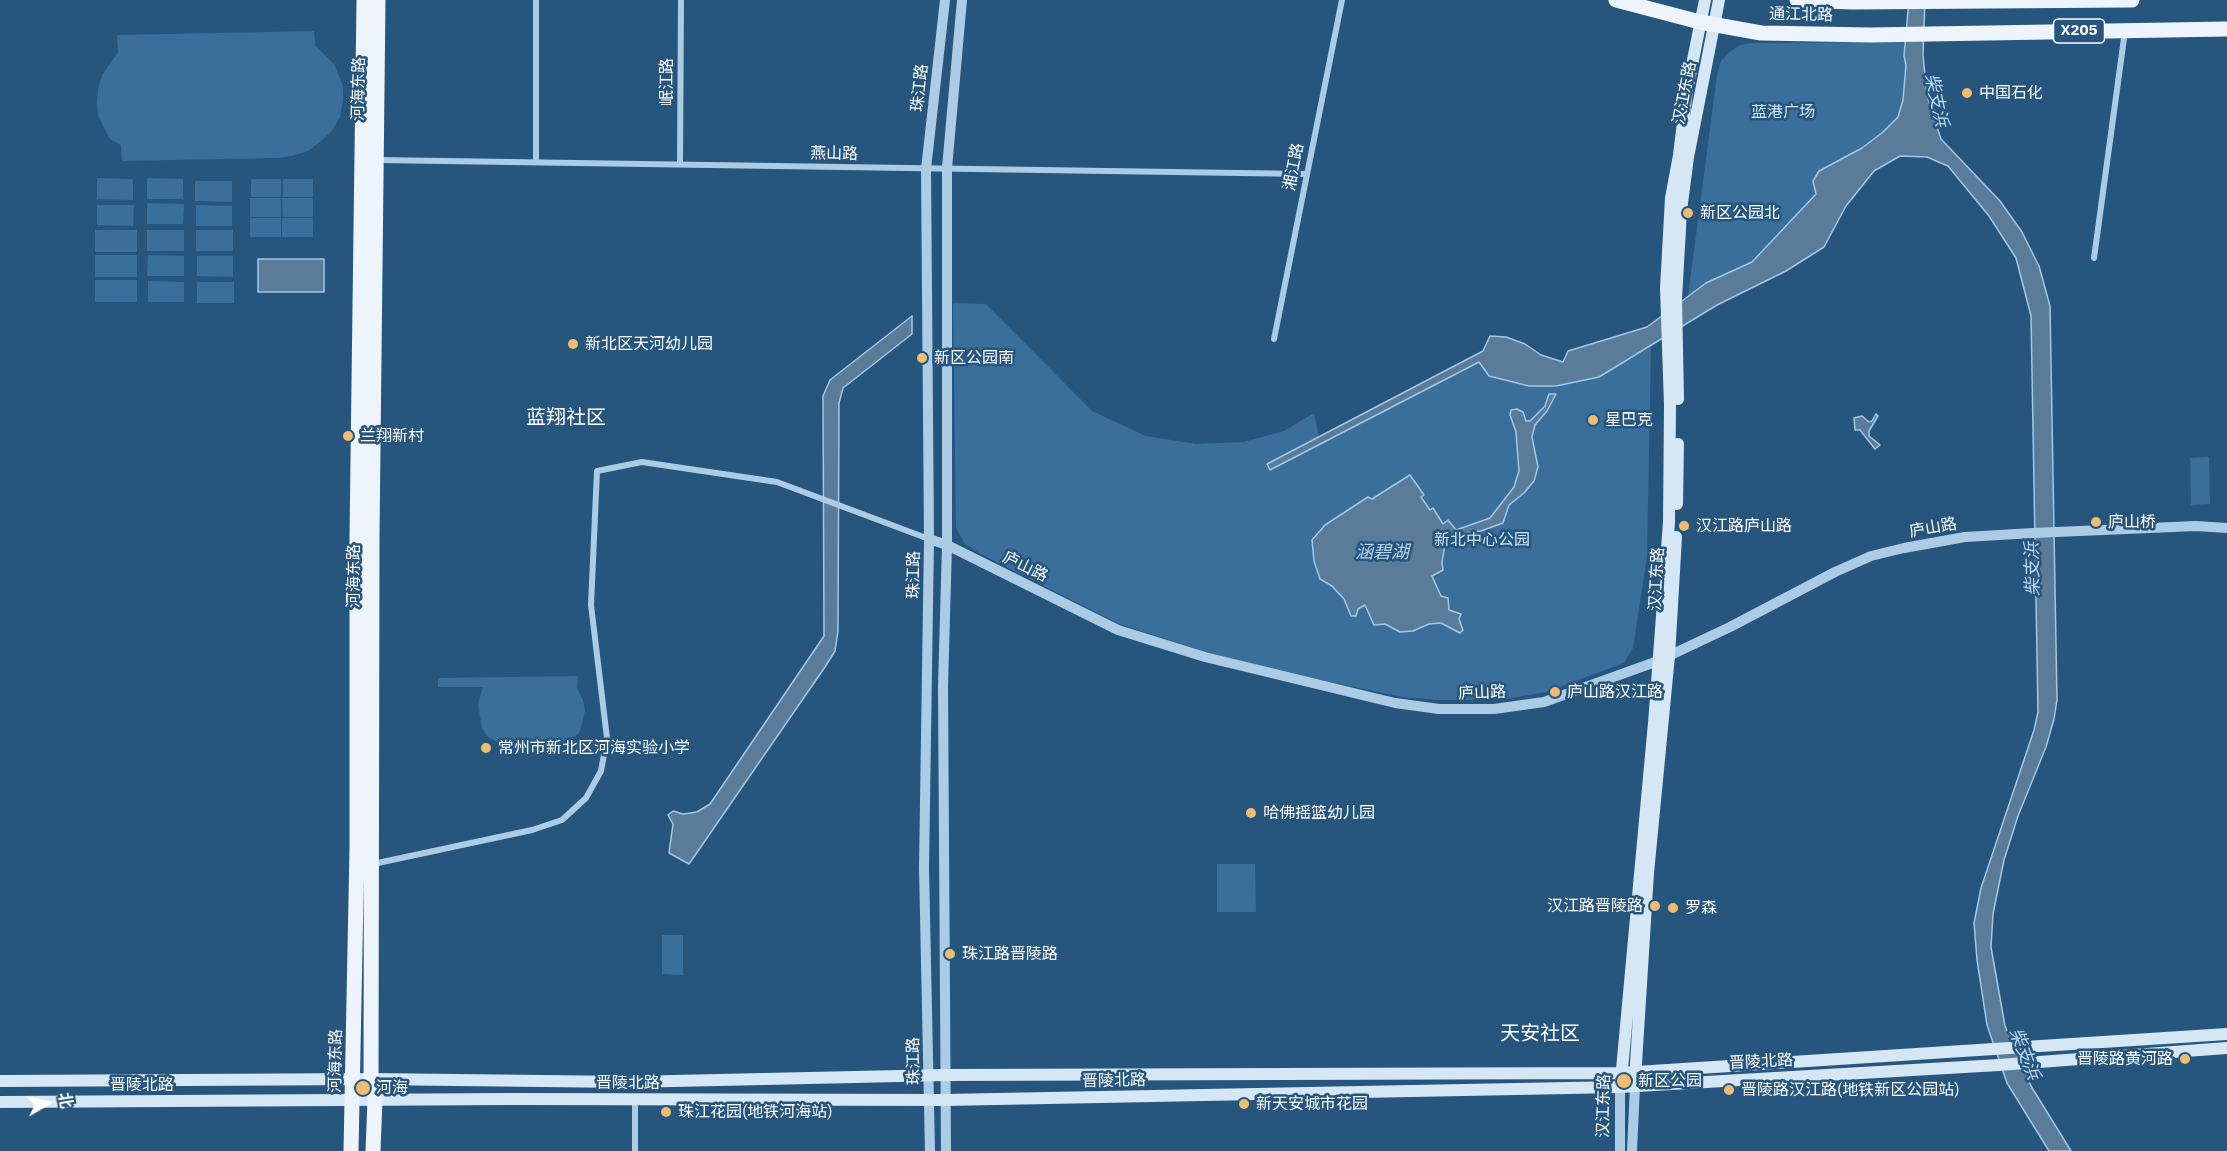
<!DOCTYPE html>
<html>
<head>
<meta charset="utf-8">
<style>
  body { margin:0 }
  #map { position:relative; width:2227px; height:1151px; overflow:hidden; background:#26557e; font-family:"IBM Plex Sans","Noto Sans SC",sans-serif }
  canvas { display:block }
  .north { position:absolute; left:18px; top:1073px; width:60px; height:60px; -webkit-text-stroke:4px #26557e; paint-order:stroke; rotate:81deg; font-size:16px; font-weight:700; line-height:24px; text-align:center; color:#fff }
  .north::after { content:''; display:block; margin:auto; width:21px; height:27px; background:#fff; clip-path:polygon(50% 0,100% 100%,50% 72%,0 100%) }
</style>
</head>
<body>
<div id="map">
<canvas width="2227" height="1151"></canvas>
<div class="north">北</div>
</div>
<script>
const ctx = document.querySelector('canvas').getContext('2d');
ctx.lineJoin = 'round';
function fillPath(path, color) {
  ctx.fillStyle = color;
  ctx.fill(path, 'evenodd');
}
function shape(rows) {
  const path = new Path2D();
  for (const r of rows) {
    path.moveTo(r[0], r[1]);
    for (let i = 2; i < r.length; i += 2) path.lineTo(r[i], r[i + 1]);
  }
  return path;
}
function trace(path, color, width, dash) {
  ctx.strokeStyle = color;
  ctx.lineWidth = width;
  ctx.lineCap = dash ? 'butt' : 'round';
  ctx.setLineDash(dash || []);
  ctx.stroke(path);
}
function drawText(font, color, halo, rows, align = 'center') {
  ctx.font = font + ' "IBM Plex Sans","Noto Sans SC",sans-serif';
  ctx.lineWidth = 5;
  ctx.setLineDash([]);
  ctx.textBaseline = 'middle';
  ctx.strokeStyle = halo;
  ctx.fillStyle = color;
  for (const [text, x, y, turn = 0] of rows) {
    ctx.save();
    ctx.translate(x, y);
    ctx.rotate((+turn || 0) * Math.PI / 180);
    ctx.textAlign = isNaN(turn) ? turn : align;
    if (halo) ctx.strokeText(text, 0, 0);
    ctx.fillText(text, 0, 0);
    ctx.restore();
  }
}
const green = shape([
  [314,31,315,45,334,64,343,86,343,100,340,117,332,131,320,142,308,151,292,156,277,158,122,161,121,145,110,139,103,126,98,115,97,103,98,89,102,75,118,52,117,35],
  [1905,42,1904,56,1906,65,1903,100,1898,117,1883,132,1862,148,1819,171,1813,181,1816,194,1752,262,1706,283,1688,296,1717,75,1721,61,1728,53,1740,45,1753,43],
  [97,178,133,179,133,200,97,199],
  [147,178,183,179,183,199,147,199],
  [251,179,281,179,281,197,251,197],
  [283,179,313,179,313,197,283,197],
  [195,181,232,181,232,202,195,201],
  [250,198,281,198,281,217,250,217],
  [282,198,313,198,313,217,283,217],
  [147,203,184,204,183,224,147,224],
  [97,205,134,205,133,226,97,225],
  [196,205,232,206,232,226,196,226],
  [250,218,281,218,281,237,250,237],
  [282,218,313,218,313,237,282,237],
  [95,230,137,230,137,252,95,252],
  [147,230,184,230,184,251,147,251],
  [196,230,233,230,233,251,196,251],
  [95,255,137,255,137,277,95,277],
  [148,255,184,256,184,276,147,276],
  [197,256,233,256,233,277,197,276],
  [95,280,137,280,137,302,95,302],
  [148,281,184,282,184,302,148,302],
  [197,282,234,282,234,303,197,303],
  [953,303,986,304,1092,411,1146,436,1196,444,1243,442,1284,431,1314,413,1319,437,1267,464,1270,470,1479,362,1599,377,1651,347,1647,557,1633,648,1624,663,1546,692,1501,700,1439,700,1402,697,1283,672,1206,652,1119,624,979,553,965,544,956,528],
  [2209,457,2210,504,2191,505,2190,458],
  [578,676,577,688,583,700,585,710,583,721,579,733,571,739,561,742,497,742,488,737,482,729,478,703,483,687,438,687,438,678],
  [1217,864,1255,864,1256,912,1217,912],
  [662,935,683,935,683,975,662,974]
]);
const water = shape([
  [1909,0,1925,0,1923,55,1927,96,1941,139,2000,201,2022,232,2039,266,2050,306,2057,700,2054,719,2046,747,2018,816,2004,860,1993,914,1991,947,2005,1026,2031,1086,2071,1151,2049,1151,2007,1083,1987,1025,1977,960,1974,923,1981,888,2034,730,2038,712,2031,316,2016,258,1989,216,1948,166,1927,157,1900,156,1874,171,1846,206,1824,247,1786,271,1717,305,1599,377,1556,386,1529,386,1489,376,1479,362,1270,470,1267,464,1483,351,1490,336,1506,337,1525,344,1541,355,1563,362,1568,351,1647,327,1706,283,1752,262,1816,194,1813,181,1819,171,1862,148,1883,132,1898,117,1903,100,1906,65,1904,56,1909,0],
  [258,259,324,259,324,292,258,292,258,259],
  [912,316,912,334,843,388,839,403,838,631,835,651,825,667,689,864,669,853,673,824,668,815,673,811,683,814,697,812,710,804,824,636,823,396,830,380,912,316],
  [1549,394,1556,394,1547,411,1535,425,1532,437,1538,467,1534,481,1524,493,1509,505,1503,523,1481,531,1458,534,1445,542,1442,563,1443,570,1432,576,1441,596,1448,598,1449,610,1461,614,1459,619,1463,630,1460,633,1441,623,1429,624,1413,631,1400,632,1385,624,1374,625,1365,605,1358,609,1356,616,1351,616,1344,599,1332,586,1320,579,1314,561,1312,540,1325,525,1368,497,1372,499,1410,475,1424,495,1421,497,1430,510,1433,508,1443,524,1448,520,1456,530,1490,518,1514,487,1519,471,1516,432,1510,415,1511,410,1517,409,1523,412,1526,421,1530,421,1545,406,1549,394],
  [1876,414,1878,416,1869,431,1869,436,1880,445,1875,449,1860,430,1855,430,1854,418,1862,416,1869,422,1872,421,1876,414]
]);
const minor = shape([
  [377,160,1306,174],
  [536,162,536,0],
  [680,164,681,0],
  [2094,258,2125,31],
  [1274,339,1342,0],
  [373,864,532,830,562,820,586,798,601,771,607,738,591,605,597,471,642,462,777,482,929,539],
  [635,1151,635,1100]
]);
const tertiary = shape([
  [929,539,947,545,1118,630,1205,657,1395,703,1439,709,1494,709,1544,702,1658,661,1730,627,1835,572,1871,556,1904,548,1965,537,2033,533,2196,526,2227,528],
  [930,1151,924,868,929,539,926,169,945,0],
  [946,1151,943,687,947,545,947,168,962,0],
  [1620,1151,1620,1087],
  [1632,1151,1635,1086]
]);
const secondary = shape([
  [1678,399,1676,299,1681,211,1688,157,1719,0],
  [1677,504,1678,444],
  [1635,1079,1648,873,1669,656,1676,537],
  [1621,1080,1654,723,1669,522,1670,405,1666,288,1671,198,1679,155,1687,90,1705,0],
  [0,1081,371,1079,628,1082,945,1075,1621,1073,2227,1034],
  [0,1102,511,1099,945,1100,1620,1087,1999,1065,2227,1048]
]);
const primary = shape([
  [1616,0,1700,22,1761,33,1870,35,2227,29],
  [1797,0,1852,2,2132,0],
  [351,1151,357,848,357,536,364,0],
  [373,1151,375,1100,371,1079,372,536,378,0]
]);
const markers = [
  [1967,93,6,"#eebd72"],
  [1688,213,6,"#eebd72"],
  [573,344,6,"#eebd72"],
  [922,358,6,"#eebd72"],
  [1593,420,6,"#eebd72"],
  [348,436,6,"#eebd72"],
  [2096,522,6,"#eebd72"],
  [1684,526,6,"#eebd72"],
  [1555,692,6,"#eebd72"],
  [486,748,6,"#eebd72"],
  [1251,813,6,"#eebd72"],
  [1655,906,6,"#eebd72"],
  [1673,908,6,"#eebd72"],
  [950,954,6,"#eebd72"],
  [2185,1059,6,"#eebd72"],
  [1624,1081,8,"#eebd72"],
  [363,1088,8,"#eebd72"],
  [1729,1090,6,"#eebd72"],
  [1244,1104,6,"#eebd72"],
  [666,1112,6,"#eebd72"]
];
const shields = [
  [2079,31,51]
];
const shieldNames = [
  ["X205",2079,31]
];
const streetNames = [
  ["通江北路",1801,15,1],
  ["岷江路",667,82,-90],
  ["珠江路",920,88,-84],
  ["河海东路",359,89,-89],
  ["汉江东路",1685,93,-79],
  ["燕山路",834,154,1],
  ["湘江路",1294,167,-79],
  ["庐山路",1933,528,-10],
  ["庐山路",1025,567,26],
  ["珠江路",914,575,-89],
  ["河海东路",354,576,-90],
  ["汉江东路",1657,579,-87],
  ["庐山路",1482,693,-2],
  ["河海东路",336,1061,-89],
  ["珠江路",914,1061,-91],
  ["晋陵北路",1761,1062,-3],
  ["晋陵北路",1114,1081,-1],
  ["晋陵北路",628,1083],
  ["晋陵北路",142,1085],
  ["汉江东路",1604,1106,-89]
];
const poiNames = [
  ["中国石化",1979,93],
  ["新区公园北",1700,213],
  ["新北区天河幼儿园",585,344],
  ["新区公园南",934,358],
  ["星巴克",1605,420],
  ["兰翔新村",360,436],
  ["庐山桥",2108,522],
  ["汉江路庐山路",1696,526],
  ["庐山路汉江路",1567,692],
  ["常州市新北区河海实验小学",498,748],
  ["哈佛摇篮幼儿园",1263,813],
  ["汉江路晋陵路",1643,906,"right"],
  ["罗森",1685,908],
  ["珠江路晋陵路",962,954],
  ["晋陵路黄河路",2173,1059,"right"],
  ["新区公园",1638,1081],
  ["河海",376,1088],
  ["晋陵路汉江路(地铁新区公园站)",1741,1090],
  ["新天安城市花园",1256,1104],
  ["珠江花园(地铁河海站)",678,1112]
];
const parkNames = [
  ["蓝港广场",1783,112],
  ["新北中心公园",1482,540]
];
const waterNames = [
  ["柴支浜",1936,100,78],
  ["涵碧湖",1382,553],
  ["柴支浜",2033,569,-91],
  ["柴支浜",2024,1054,69]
];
const quarterNames = [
  ["蓝翔社区",566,418],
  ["天安社区",1540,1034]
];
fillPath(green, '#3a6f9b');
fillPath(water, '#5b7c99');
trace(water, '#a1c8e6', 1.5);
trace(minor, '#accce5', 6);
trace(tertiary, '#accce5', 10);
trace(secondary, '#d5e6f5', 12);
trace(primary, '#edf4fd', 15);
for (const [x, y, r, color] of markers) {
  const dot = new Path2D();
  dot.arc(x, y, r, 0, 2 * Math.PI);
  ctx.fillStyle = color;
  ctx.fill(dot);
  trace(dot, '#26557e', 2);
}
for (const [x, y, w] of shields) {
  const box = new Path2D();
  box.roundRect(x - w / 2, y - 12, w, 24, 4.5);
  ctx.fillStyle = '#26557e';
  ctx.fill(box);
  trace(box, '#fff', 1.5);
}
drawText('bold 15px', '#fff', null, shieldNames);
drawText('16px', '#fff', '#26557e', streetNames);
drawText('16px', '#fff', '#26557e', poiNames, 'left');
drawText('16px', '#cfe4f4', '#26557e', parkNames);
drawText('italic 18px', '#b7d5ed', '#26557e', waterNames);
drawText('20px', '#fff', '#26557e', quarterNames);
</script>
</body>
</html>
